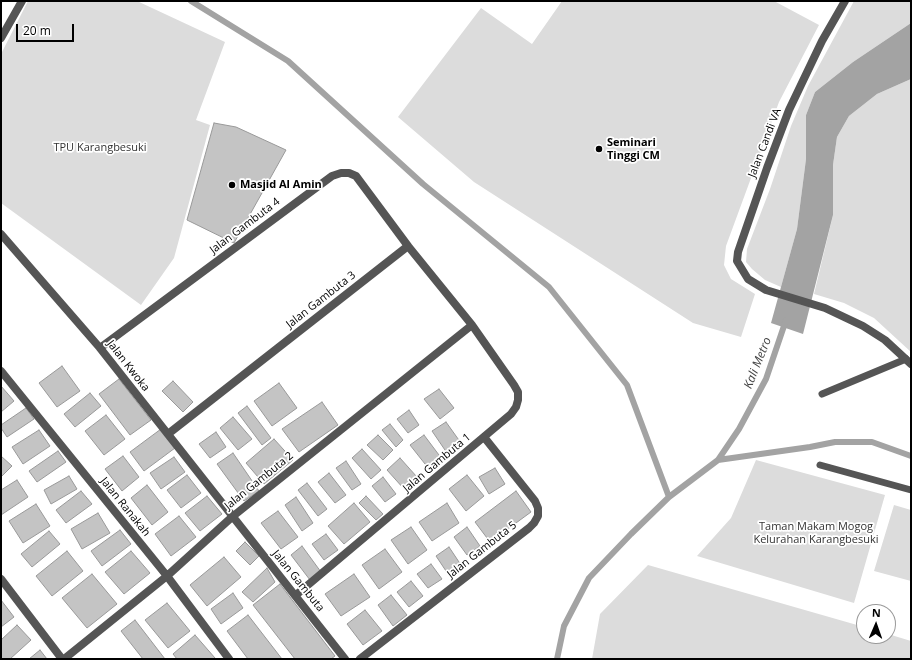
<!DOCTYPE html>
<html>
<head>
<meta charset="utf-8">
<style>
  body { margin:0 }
  #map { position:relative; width:912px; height:660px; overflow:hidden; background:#fff; font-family:"Open Sans",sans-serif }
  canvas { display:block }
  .frame { position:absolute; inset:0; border:2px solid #000; pointer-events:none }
  .north { position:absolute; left:856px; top:604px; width:40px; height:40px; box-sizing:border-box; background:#fff; border:1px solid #999; border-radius:50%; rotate:2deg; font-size:11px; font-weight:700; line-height:16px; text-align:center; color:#000 }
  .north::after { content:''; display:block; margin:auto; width:14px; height:18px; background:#000; clip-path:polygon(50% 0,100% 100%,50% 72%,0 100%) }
  .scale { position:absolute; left:16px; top:24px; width:58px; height:18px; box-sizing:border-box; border:2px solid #000; border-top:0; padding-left:5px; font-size:12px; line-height:14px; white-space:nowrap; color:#000; -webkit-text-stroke:3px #fff; paint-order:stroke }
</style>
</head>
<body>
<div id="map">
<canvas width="912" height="660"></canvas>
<div class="frame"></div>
<div class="north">N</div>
<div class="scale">20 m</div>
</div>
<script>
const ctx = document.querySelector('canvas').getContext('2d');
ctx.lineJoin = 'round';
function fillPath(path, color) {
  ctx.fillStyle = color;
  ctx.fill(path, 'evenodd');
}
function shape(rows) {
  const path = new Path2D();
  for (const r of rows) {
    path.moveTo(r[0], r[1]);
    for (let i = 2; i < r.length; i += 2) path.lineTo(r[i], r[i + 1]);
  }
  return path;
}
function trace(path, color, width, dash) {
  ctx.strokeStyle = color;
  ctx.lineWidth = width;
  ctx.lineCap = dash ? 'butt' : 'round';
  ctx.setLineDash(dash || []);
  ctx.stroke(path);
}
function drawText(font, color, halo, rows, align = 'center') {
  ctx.font = font + ' "Open Sans",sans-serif';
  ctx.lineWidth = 3.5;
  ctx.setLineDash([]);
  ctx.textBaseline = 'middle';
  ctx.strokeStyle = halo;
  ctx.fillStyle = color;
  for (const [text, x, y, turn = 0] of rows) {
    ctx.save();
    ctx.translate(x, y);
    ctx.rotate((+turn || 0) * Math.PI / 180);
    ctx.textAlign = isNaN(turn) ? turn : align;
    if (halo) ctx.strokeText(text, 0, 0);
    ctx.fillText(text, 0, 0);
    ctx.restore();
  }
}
const green = shape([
  [28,1,137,1,225,42,196,120,210,125,174,258,141,305,1,203,1,54],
  [562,1,774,1,819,25,779,102,726,246,724,265,731,279,755,294,741,337,693,323,474,182,398,117,481,8,532,44],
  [854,1,911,1,911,23,853,62,815,92,806,115,806,159,797,229,781,287,765,280,752,269,746,262,747,249,770,189,791,126,808,86],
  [911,79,911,352,874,318,844,303,814,294,833,215,833,165,837,137,849,116,877,94],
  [756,460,885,495,854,603,697,556,731,518],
  [894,505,911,510,911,581,874,571],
  [648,565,864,627,864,636,888,636,888,634,911,641,911,659,592,659,600,614]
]);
const water = shape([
  [911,23,911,79,877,94,849,116,837,137,833,165,833,215,803,334,771,323,797,229,806,159,806,115,815,92,853,62]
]);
const stream = shape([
  [191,1,288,61,423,184,549,287,627,385,669,497],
  [718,460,810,447,835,442,872,442,911,456],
  [557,659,564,626,589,578,631,534,669,497,718,460,739,429,766,379,786,320]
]);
const building = shape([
  [214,123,236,127,286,150,234,243,187,220,214,123],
  [62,366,80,391,57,407,39,383,62,366],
  [119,379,151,420,130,435,99,394,119,379],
  [173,381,193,402,183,412,162,391,173,381],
  [279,383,297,408,272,426,254,401,279,383],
  [1,386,14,401,1,412,1,386],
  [439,389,454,408,440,419,424,399,439,389],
  [90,393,101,406,75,427,64,414,90,393],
  [322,402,338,425,299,452,282,429,322,402],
  [247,406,271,438,262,445,238,413,247,406],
  [26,408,34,419,7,437,1,428,1,425,26,408],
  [409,410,419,425,408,433,397,419,409,410],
  [106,415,125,439,104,455,85,431,106,415],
  [233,417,252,439,238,450,220,428,233,417],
  [446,422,461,443,447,453,432,431,446,422],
  [390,424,403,440,396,447,382,430,390,424],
  [161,429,175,448,144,471,130,452,161,429],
  [39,430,50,446,23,464,12,447,39,430],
  [216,432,226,447,210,458,199,444,216,432],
  [378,435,393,450,383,460,367,445,378,435],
  [424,435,442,459,429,469,410,445,424,435],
  [274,439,293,460,264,484,246,463,274,439],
  [362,449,381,470,371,479,352,458,362,449],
  [58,451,66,462,37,482,29,471,58,451],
  [233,453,259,491,244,501,217,464,233,453],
  [1,456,12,466,1,477,1,456],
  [123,456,139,477,122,491,105,469,123,456],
  [174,457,185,472,161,489,150,473,174,457],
  [400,458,417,477,404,489,387,470,400,458],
  [346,461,361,484,352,490,336,468,346,461],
  [495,468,505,484,489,494,479,477,495,468],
  [329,473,346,495,335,503,318,482,329,473],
  [187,475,201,493,181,508,167,490,187,475],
  [467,475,484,496,466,511,449,489,467,475],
  [69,476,77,489,51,504,44,490,69,476],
  [383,477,396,494,385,502,372,486,383,477],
  [17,480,28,497,1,515,1,490,17,480],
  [307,483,327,509,318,516,298,490,307,483],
  [147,485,168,512,152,525,131,498,147,485],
  [81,491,92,504,66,523,56,510,81,491],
  [516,491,531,512,490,542,475,522,516,491],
  [207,496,222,514,200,531,185,513,207,496],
  [366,496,383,514,376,520,359,503,366,496],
  [296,497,313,523,302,531,285,505,296,497],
  [354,503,370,522,344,544,328,526,354,503],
  [447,503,459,523,432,541,419,522,447,503],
  [36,504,50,526,23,543,9,521,36,504],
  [278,511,298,537,281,549,261,523,278,511],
  [98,513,110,533,82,549,71,529,98,513],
  [179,516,196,537,171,556,155,534,179,516],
  [411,527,427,550,408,564,391,540,411,527],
  [467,527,480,546,467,555,454,537,467,527],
  [120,530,131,544,102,566,91,551,120,530],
  [49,531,60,544,32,567,21,554,49,531],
  [326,534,338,550,324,560,312,544,326,534],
  [245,542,259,556,250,565,236,551,245,542],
  [302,546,321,572,310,580,291,555,302,546],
  [449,547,461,565,448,574,436,556,449,547],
  [385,549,402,572,379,589,362,565,385,549],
  [67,551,83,571,52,596,36,576,67,551],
  [131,551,150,573,124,594,105,572,131,551],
  [224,557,241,577,207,606,190,585,224,557],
  [431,564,442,579,428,588,417,574,431,564],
  [267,568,275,582,253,602,242,592,267,568],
  [92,574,117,604,87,628,62,598,92,574],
  [354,574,370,597,341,616,325,594,354,574],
  [411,581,423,596,409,607,397,592,411,581],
  [280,584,335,656,331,659,295,659,253,605,280,584],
  [233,593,243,608,221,624,211,609,233,593],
  [391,595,407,615,393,626,378,605,391,595],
  [1,600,14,617,1,627,1,600],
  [167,603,190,631,168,648,145,620,167,603],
  [365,610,382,631,363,645,347,624,365,610],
  [248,615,282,659,248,659,227,631,248,615],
  [135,620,165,659,143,659,121,631,135,620],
  [17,625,31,640,10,659,1,659,1,640,17,625],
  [195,635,215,658,214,659,177,659,173,654,195,635],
  [40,650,47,659,29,659,40,650]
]);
const lane = shape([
  [822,394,906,359],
  [820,465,911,490]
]);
const street = shape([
  [845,1,822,41,789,110,767,168,738,252,737,261,748,279,766,290,825,308,863,326,885,340,911,364],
  [1,38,22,1],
  [1,234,100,348,345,659],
  [100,348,332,176,341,173,349,173,356,176,408,246],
  [1,371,167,576,229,659],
  [168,434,408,246,472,325,514,385,518,392,518,400,516,407,511,414,296,595],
  [1,579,62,659],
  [64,659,167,576,232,517,472,325],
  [360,659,529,528,534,523,538,516,538,508,535,501,484,437]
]);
const markers = [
  [599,149,4,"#000"],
  [232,185,4,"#000"]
];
const poiNames = [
  ["Seminari",607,143],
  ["Tinggi CM",607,156],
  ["Masjid Al Amin",240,185]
];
const streetNames = [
  ["Jalan Candi VA",765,143,-69],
  ["Jalan Gambuta 4",245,226,-37],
  ["Jalan Gambuta 3",321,300,-38],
  ["Jalan Kwoka",128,366,52],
  ["Jalan Gambuta 1",437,463,-40],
  ["Jalan Gambuta 2",259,481,-39],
  ["Jalan Ranakah",125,507,51],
  ["Jalan Gambuta 5",482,550,-38],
  ["Jalan Gambuta",298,581,51]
];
const parkNames = [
  ["TPU Karangbesuki",100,148],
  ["Taman Makam Mogog",816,527],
  ["Kelurahan Karangbesuki",816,540]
];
const waterNames = [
  ["Kali Metro",758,363,-68]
];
fillPath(green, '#dcdcdc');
fillPath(water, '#a3a3a3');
trace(stream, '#a3a3a3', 6);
fillPath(building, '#c4c4c4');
trace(building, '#999', 1);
trace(lane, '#555', 7);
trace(street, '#555', 8);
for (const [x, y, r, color] of markers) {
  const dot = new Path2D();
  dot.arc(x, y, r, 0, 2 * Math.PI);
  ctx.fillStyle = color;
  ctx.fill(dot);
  trace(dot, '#fff', 1.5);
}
drawText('bold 11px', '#000', '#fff', poiNames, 'left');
drawText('11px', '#000', '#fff', streetNames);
drawText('11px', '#333', '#fff', parkNames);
drawText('italic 12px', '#444', '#fff', waterNames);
</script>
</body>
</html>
